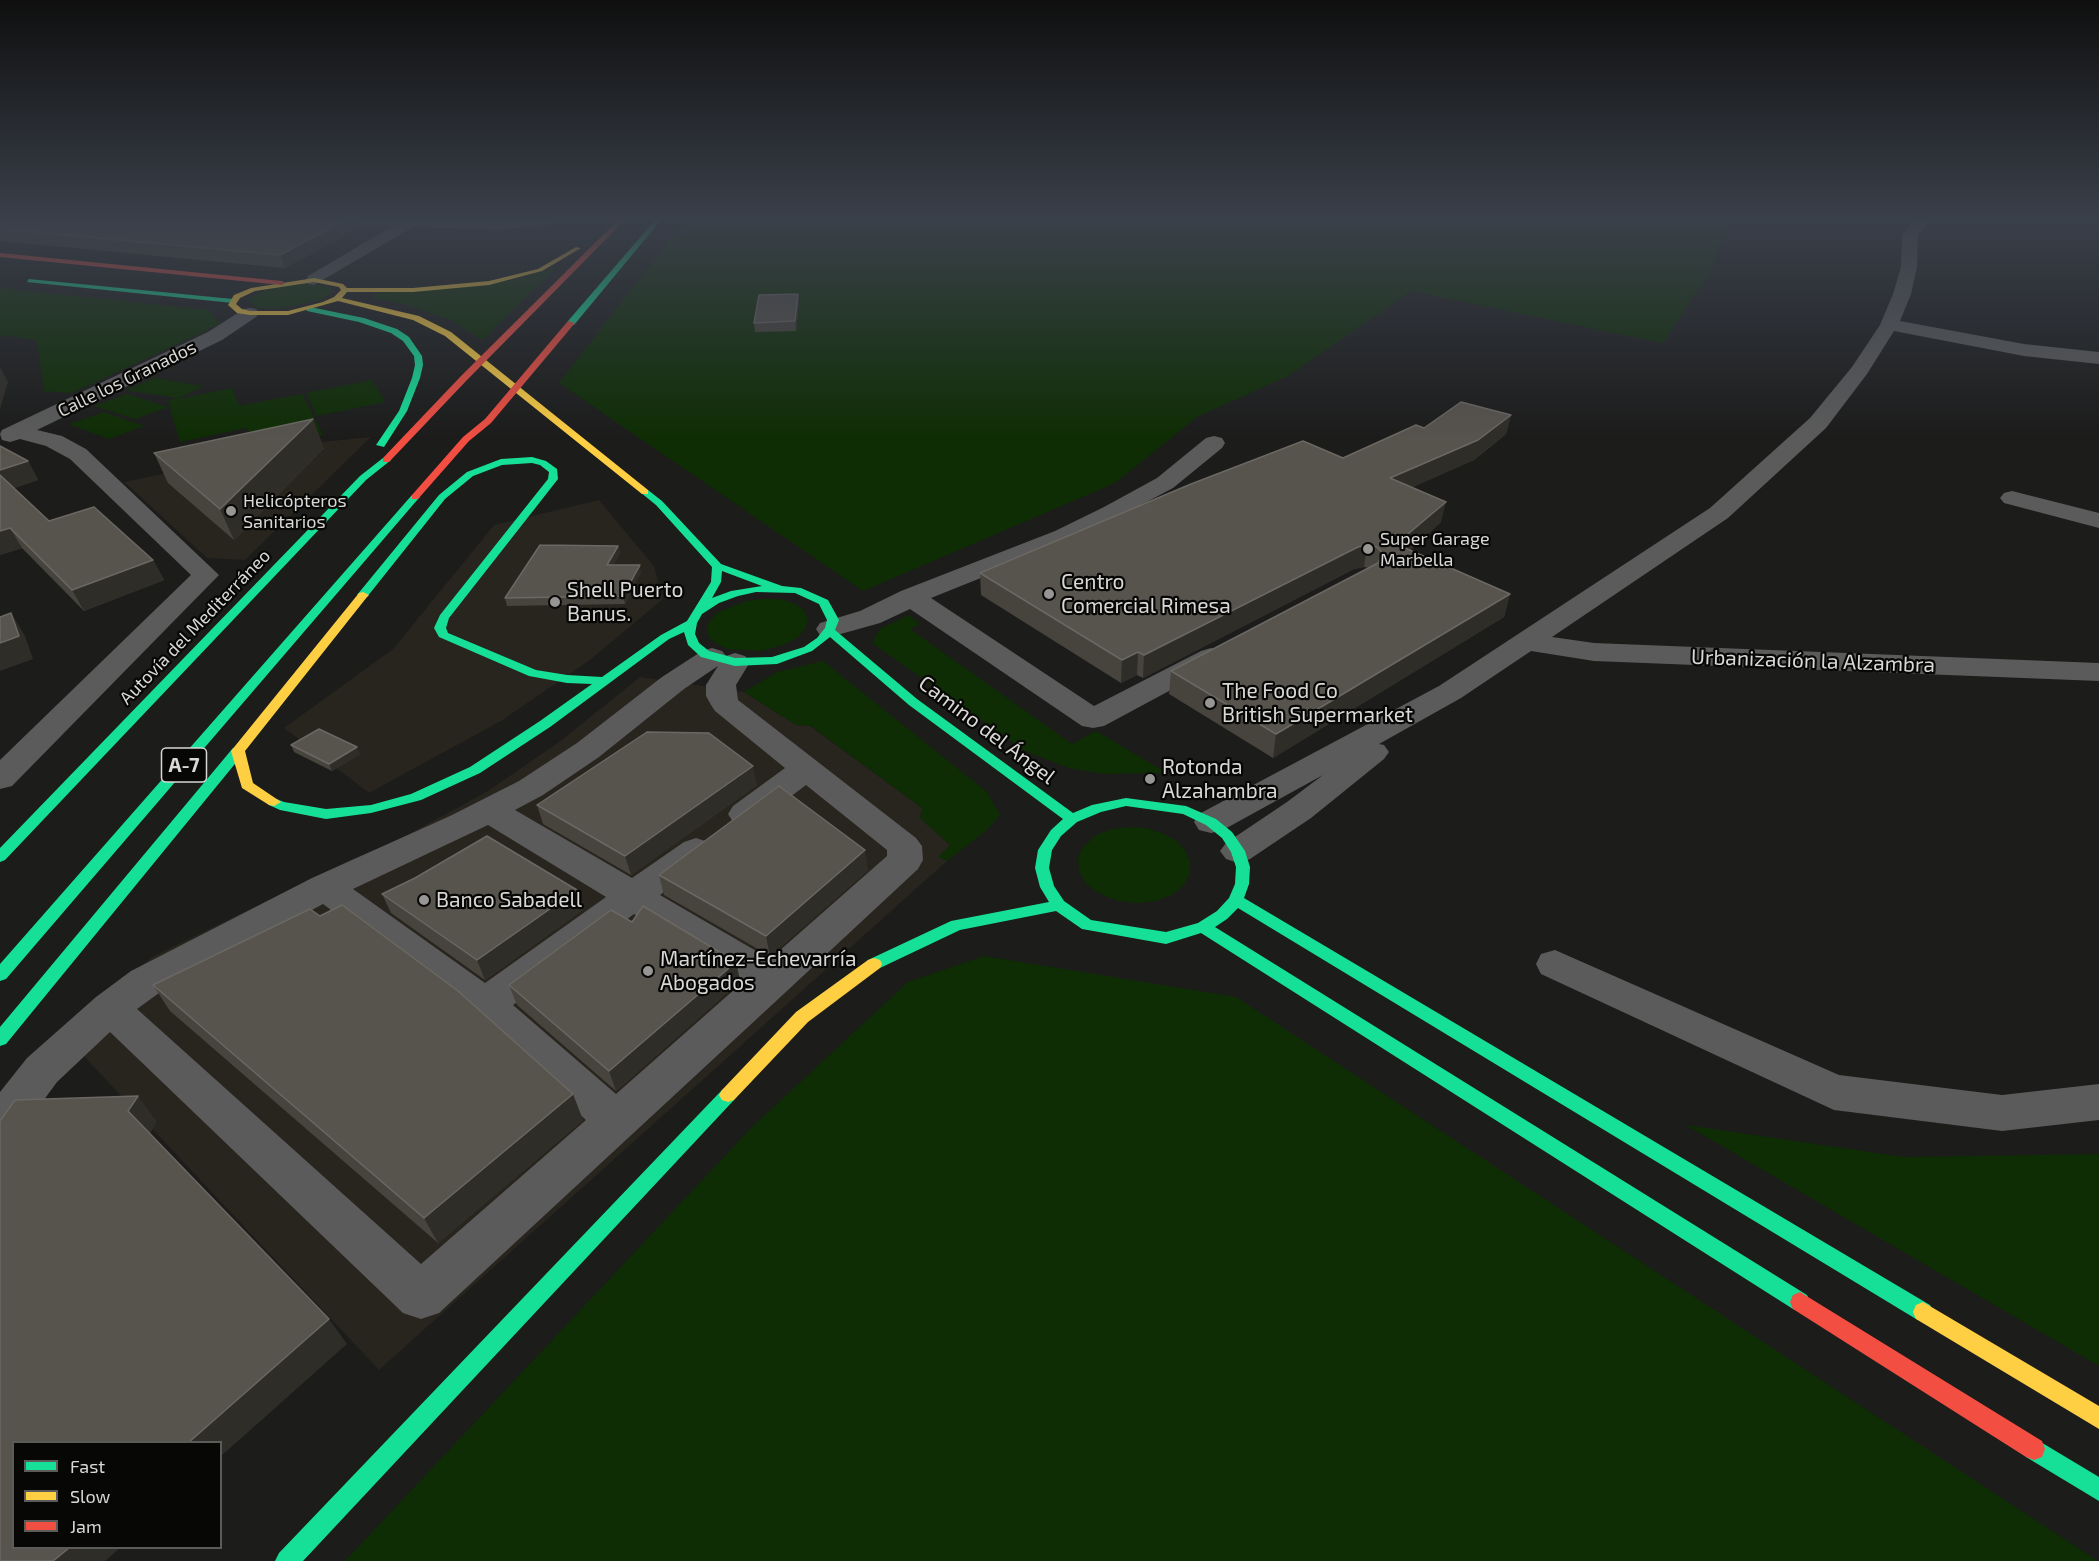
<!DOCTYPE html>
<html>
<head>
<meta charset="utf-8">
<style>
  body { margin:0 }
  #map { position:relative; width:2099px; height:1561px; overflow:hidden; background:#1c1c1b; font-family:"Exo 2",sans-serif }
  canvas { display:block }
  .legend { position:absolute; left:12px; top:1441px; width:210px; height:108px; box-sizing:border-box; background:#070706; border:2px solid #5b5b5a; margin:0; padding:8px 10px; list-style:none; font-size:18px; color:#d9d8d7 }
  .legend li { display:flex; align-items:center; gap:12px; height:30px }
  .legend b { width:30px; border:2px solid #5b5b5a }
</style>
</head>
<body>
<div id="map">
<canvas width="2099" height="1561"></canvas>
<ul class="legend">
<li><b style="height:8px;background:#16e098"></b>Fast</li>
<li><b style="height:8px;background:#ffcf43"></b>Slow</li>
<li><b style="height:8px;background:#f24e42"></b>Jam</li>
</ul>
</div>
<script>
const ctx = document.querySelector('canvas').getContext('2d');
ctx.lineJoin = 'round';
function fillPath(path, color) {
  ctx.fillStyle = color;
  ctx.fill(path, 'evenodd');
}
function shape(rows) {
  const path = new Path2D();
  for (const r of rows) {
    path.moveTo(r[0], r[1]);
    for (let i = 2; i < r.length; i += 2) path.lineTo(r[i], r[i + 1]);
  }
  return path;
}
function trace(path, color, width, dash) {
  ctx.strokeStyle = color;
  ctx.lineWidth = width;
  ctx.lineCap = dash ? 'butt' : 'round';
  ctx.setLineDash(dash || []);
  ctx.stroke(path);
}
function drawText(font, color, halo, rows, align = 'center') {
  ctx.font = font + ' "Exo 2",sans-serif';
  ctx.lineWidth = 4.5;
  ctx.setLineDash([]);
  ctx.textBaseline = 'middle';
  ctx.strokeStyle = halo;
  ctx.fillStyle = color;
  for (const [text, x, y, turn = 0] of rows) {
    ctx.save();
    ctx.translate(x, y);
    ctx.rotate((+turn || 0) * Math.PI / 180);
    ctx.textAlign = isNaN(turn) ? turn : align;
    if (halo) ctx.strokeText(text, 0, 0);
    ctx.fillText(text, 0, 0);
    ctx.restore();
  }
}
const built = shape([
  [371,437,245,560,207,558,124,482,311,443],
  [599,500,654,566,663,599,590,660,501,721,369,793,284,728,393,649,494,525],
  [640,677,744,692,796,725,810,726,922,808,920,818,950,845,939,857,947,861,379,1370,61,1032,152,957,350,860,396,841,488,791,559,742]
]);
const green = shape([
  [685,220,1730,220,1710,271,1663,343,1411,291,1288,376,1197,417,1115,483,863,591,559,383],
  [558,266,482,340,453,321,408,305,371,298,372,294,518,279],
  [307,283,332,288,333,292,322,300,282,308,258,308,249,301,251,297,268,289],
  [0,288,209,310,220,324,72,393,44,391,37,340,0,335],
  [154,378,204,386,177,399,232,388,239,406,302,394,323,435,255,449,247,428,180,442,168,401,177,398,126,390],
  [372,380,385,402,317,416,306,393],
  [127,394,168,407,135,419,94,406],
  [104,412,144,426,109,439,69,424],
  [762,599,779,599,793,603,803,609,808,620,805,629,797,638,783,645,761,651,727,649,711,640,707,631,709,622,717,613,746,601],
  [909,615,920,624,910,629,1072,744,1096,731,1167,773,1104,774,1069,768,1025,751,872,643,880,629],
  [823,661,987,792,1000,815,987,830,947,861,938,857,950,845,920,818,922,808,811,726,796,725,744,692,777,672],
  [1129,827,1146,828,1162,833,1175,840,1185,850,1190,862,1190,874,1184,885,1173,894,1157,901,1138,903,1118,901,1100,894,1086,884,1079,871,1078,857,1084,846,1096,835,1112,829],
  [984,956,1236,997,2098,1561,345,1561,752,1127,908,982],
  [1686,1125,1904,1157,2099,1154,2099,1366]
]);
const street = shape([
  [324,220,560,220,553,224,500,230,413,227,314,285,308,284,306,280,308,276,393,226,331,224,324,220],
  [1915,220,1931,220,1918,235,1917,267,1911,294,1900,321,2024,344,2099,352,2099,364,2024,356,1894,331,1867,374,1826,428,1728,518,1552,637,1594,643,2099,663,2099,681,1594,661,1531,651,1461,698,1379,744,1384,745,1389,752,1384,759,1311,818,1250,859,1238,863,1226,859,1220,851,1226,843,1287,802,1323,775,1223,830,1211,833,1199,830,1194,822,1199,814,1439,686,1710,508,1810,418,1852,367,1880,325,1893,294,1901,267,1902,234,1915,220],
  [250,308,256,309,259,313,256,317,222,340,37,430,62,436,86,449,219,575,12,786,0,789,0,760,191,575,70,459,46,446,20,439,10,442,2,440,0,434,2,430,208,332,244,309,250,308],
  [1214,436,1222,438,1225,443,1222,448,1173,488,1073,541,931,598,1094,706,1201,651,1211,648,1221,651,1226,657,1221,663,1104,726,1093,728,1082,726,910,609,880,623,830,637,820,635,816,629,820,623,860,611,901,591,1055,531,1104,507,1157,478,1206,438,1214,436],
  [2012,491,2099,513,2099,528,2004,503,2000,498,2004,493,2012,491],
  [712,648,722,651,726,656,735,653,745,656,750,662,736,685,738,700,916,838,922,846,923,860,918,869,788,990,439,1313,421,1319,403,1313,110,1032,57,1082,16,1138,0,1144,0,1092,27,1058,96,997,131,971,312,878,450,816,519,781,577,743,662,677,702,651,712,648],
  [718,666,706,685,706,696,711,705,715,711,785,768,733,806,728,814,733,822,745,825,757,822,806,785,887,850,887,856,770,959,660,895,708,858,714,850,708,842,696,838,684,842,632,878,515,810,543,795,599,757,684,689,718,666],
  [488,825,606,897,485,983,353,889,488,825],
  [323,904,471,1015,586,1120,421,1264,137,1009,159,993,323,904],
  [634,914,744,981,616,1094,513,1005,634,914],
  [1555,950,1839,1075,2002,1095,2099,1084,2099,1120,2002,1131,1834,1110,1541,974,1536,964,1541,954,1555,950]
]);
const fast = shape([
  [655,220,661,220,574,325,568,325,568,321,655,220],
  [29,279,233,299,237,301,233,303,27,282,29,279],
  [310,307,364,318,397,329,409,337,422,356,423,365,420,378,407,411,384,447,376,445,399,411,412,378,415,365,414,356,403,341,391,333,359,322,307,311,306,309,310,307],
  [532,457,546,461,557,469,558,479,449,618,446,628,448,633,536,670,567,675,602,677,661,635,687,621,711,582,712,567,656,505,640,492,648,490,662,501,721,564,782,586,801,588,828,600,839,620,835,630,917,699,1073,813,1092,805,1126,798,1186,806,1216,819,1232,832,1245,851,1250,867,1249,884,1244,898,1930,1305,1933,1312,1930,1319,1923,1322,1916,1319,1238,908,1227,919,1215,927,1807,1295,1810,1302,1807,1309,1800,1312,1793,1309,1201,933,1166,944,1082,929,1056,911,960,930,880,968,874,970,868,968,866,964,868,960,951,921,1049,902,1040,887,1035,868,1038,850,1051,830,1063,819,909,705,830,637,812,651,777,664,735,666,701,657,688,645,684,632,669,639,550,727,480,773,421,800,371,813,326,819,280,810,269,805,267,802,274,798,284,802,326,809,371,805,411,794,470,767,540,721,592,684,567,683,529,676,439,637,434,628,440,615,548,479,549,472,540,465,532,463,502,465,473,476,445,499,367,597,363,598,357,595,439,495,467,472,501,459,532,457],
  [722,571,762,586,731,591,712,598,721,582,722,571],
  [756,592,795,593,819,604,827,620,825,628,817,638,804,647,772,657,735,658,709,651,699,643,695,634,697,623,702,614,719,603,738,596,756,592],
  [1126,806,1183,814,1206,825,1222,838,1231,852,1236,867,1235,884,1229,898,1217,911,1198,923,1166,932,1091,920,1064,901,1054,886,1049,868,1052,850,1061,836,1077,822,1101,812,1126,806],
  [383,458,391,460,366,480,5,860,0,862,0,848,360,476,383,458],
  [415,494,420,497,418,499,6,979,0,981,0,964,412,495,415,494],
  [238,747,243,748,245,751,243,754,6,1044,0,1046,0,1027,233,748,238,747],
  [728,1088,734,1090,737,1095,734,1100,303,1561,275,1561,279,1553,722,1090,728,1088],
  [2034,1438,2099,1477,2099,1501,2026,1457,2023,1449,2026,1441,2034,1438]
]);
const slow = shape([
  [576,247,581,248,542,271,489,285,413,292,347,292,342,298,419,316,451,332,648,490,648,494,642,494,445,336,413,320,338,301,288,315,250,315,237,313,228,305,234,295,251,288,314,278,343,284,347,288,413,288,489,281,538,269,576,247],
  [314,282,339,287,341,290,334,297,323,302,288,311,250,311,242,309,236,304,240,298,255,291,314,282],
  [363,592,369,595,367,597,245,751,253,783,281,802,274,806,269,805,242,788,231,751,359,593,363,592],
  [874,958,880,960,882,964,880,968,808,1022,734,1100,728,1102,722,1100,719,1095,722,1090,796,1012,868,960,874,958],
  [1923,1302,2099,1406,2099,1429,1916,1319,1913,1312,1916,1305,1923,1302]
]);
const jam = shape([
  [618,220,625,220,467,380,389,462,383,462,383,458,461,376,618,220],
  [0,253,282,281,285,283,282,285,0,257,0,253],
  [568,321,575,323,491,423,469,441,418,499,412,499,412,495,463,437,485,419,568,321],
  [1800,1292,2042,1441,2045,1449,2042,1457,2034,1460,2026,1457,1793,1309,1790,1302,1793,1295,1800,1292]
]);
const wall = shape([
  [0,220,359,220,361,227,285,268,0,241],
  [798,294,799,302,796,331,755,332,754,323],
  [1511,415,1506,434,1474,460,1412,487,1441,522,1410,550,1510,594,1504,617,1273,758,1169,694,1171,671,1369,568,1364,567,1354,569,1143,678,1137,675,1121,683,981,595,980,573,1343,458],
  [0,446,28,461,38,480,14,488,49,521,153,560,164,580,84,611,22,548,0,555],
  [324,448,234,540,168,483,154,453],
  [618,546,620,553,613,565,641,572,625,604,507,606,505,598],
  [291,745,360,754,332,771,294,752],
  [757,785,631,875,543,824,537,805],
  [868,870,770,956,664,895,659,875],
  [415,878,577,890,584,909,485,980,391,913,382,894],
  [320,916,583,1120,438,1243,170,1011,153,985],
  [632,922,736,962,740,981,616,1091,517,1005,509,985]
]);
const shadedWall = shape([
  [346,220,359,220,361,227,285,268,280,255],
  [798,294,799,302,796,331,795,321],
  [0,367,8,382,0,409],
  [1511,415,1506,434,1474,460,1387,499,1390,478],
  [313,419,324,448,234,540,220,509],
  [28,461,38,480,7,490,0,478,0,470],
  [1446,502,1441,522,1392,565,1396,544],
  [10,528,22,548,0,555,0,531],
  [1367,545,1364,567,1354,569,1143,678,1144,655,1358,547],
  [618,546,620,553,609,572,607,565],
  [153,560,164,580,84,611,72,590],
  [640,565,641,572,625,604,623,596],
  [1510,594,1504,617,1273,758,1276,734],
  [11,613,25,636,33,659,0,671,0,643],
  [1138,652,1137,675,1121,683,1122,660],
  [357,747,360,754,332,771,329,764],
  [753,766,757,785,631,875,625,856],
  [865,850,868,870,770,956,766,936],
  [577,890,584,909,485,980,477,960],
  [736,962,740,981,616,1091,609,1071],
  [573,1094,583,1120,438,1243,424,1218],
  [138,1096,157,1122,148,1137,128,1111],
  [329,1319,347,1344,220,1457,220,1443,188,1443],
  [69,1548,120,1548,105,1561,53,1561]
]);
const building = shape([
  [0,220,346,220,280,255,0,229,0,220],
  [798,294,795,321,754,323,759,295,798,294],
  [1461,402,1511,415,1478,440,1390,478,1446,502,1396,544,1510,594,1276,734,1171,671,1378,563,1383,554,1377,547,1367,545,1358,547,1144,655,1138,652,1122,660,980,573,1191,484,1303,441,1343,458,1416,425,1424,428,1461,402],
  [313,419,220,509,154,453,313,419],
  [0,446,28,461,0,470,0,446],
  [0,475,49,521,94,507,153,560,72,590,10,528,0,531,0,475],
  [540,545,618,546,607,565,640,565,623,596,505,598,540,545],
  [11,613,19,636,0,643,0,617,11,613],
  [319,729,357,747,329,764,291,745,319,729],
  [647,732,709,733,753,766,625,856,537,805,647,732],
  [779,786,865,850,766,936,659,875,779,786],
  [487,836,577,890,477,960,382,894,415,878,487,836],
  [342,905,458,991,573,1094,424,1218,153,985,310,909,320,916,342,905],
  [643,906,736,962,609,1071,509,985,611,910,632,922,643,906],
  [138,1096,128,1111,329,1319,188,1443,14,1443,14,1548,69,1548,53,1561,0,1561,0,1121,15,1100,138,1096]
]);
const markers = [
  [231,511,6,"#979695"],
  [1368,549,6,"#979695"],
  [1049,594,6,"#979695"],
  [555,602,6,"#979695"],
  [1210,703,6,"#979695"],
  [1150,779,6,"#979695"],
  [424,900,6,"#979695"],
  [648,971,6,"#979695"]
];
const farStreetnames = [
  ["Calle los Granados",127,379,-26],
  ["Autovía del Mediterráneo",195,627,-46]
];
const farPoinames = [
  ["Helicópteros",243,501],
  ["Sanitarios",243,522],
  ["Super Garage",1380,539],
  ["Marbella",1380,560]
];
const shields = [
  [184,765,45]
];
const shieldNames = [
  ["A-7",184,765]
];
const poiNames = [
  ["Centro",1061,582],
  ["Comercial Rimesa",1061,606],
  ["Shell Puerto",567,590],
  ["Banus.",567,614],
  ["The Food Co",1222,691],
  ["British Supermarket",1222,715],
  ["Rotonda",1162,767],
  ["Alzahambra",1162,791],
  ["Banco Sabadell",436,900],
  ["Martínez-Echevarría",660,959],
  ["Abogados",660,983]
];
const streetNames = [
  ["Urbanización la Alzambra",1813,661,2],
  ["Camino del Ángel",987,730,37]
];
fillPath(built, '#28241e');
fillPath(green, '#0e2d04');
fillPath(street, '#5b5b5b');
fillPath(fast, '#16e098');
fillPath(slow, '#ffcf43');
fillPath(jam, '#f24e42');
fillPath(wall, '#47433d');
fillPath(shadedWall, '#2f2d28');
fillPath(building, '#57534d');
trace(building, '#6b6863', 1.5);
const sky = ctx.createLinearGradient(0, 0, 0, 439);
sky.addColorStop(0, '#0f0f0f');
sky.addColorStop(0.5, '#3a404a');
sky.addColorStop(1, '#3a404a00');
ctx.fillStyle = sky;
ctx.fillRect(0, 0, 2099, 439);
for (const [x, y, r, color] of markers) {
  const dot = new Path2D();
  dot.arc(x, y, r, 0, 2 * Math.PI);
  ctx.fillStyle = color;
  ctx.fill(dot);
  trace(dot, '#070706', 2);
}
drawText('18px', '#d9d8d7', '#070706', farStreetnames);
drawText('18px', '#d9d8d7', '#070706', farPoinames, 'left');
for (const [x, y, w] of shields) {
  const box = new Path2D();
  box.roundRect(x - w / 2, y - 17, w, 34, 4.5);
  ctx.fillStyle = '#070706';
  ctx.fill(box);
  trace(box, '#d9d8d7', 1.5);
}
drawText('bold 20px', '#d9d8d7', null, shieldNames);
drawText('21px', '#d9d8d7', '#070706', poiNames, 'left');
drawText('21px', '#d9d8d7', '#070706', streetNames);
</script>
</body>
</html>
